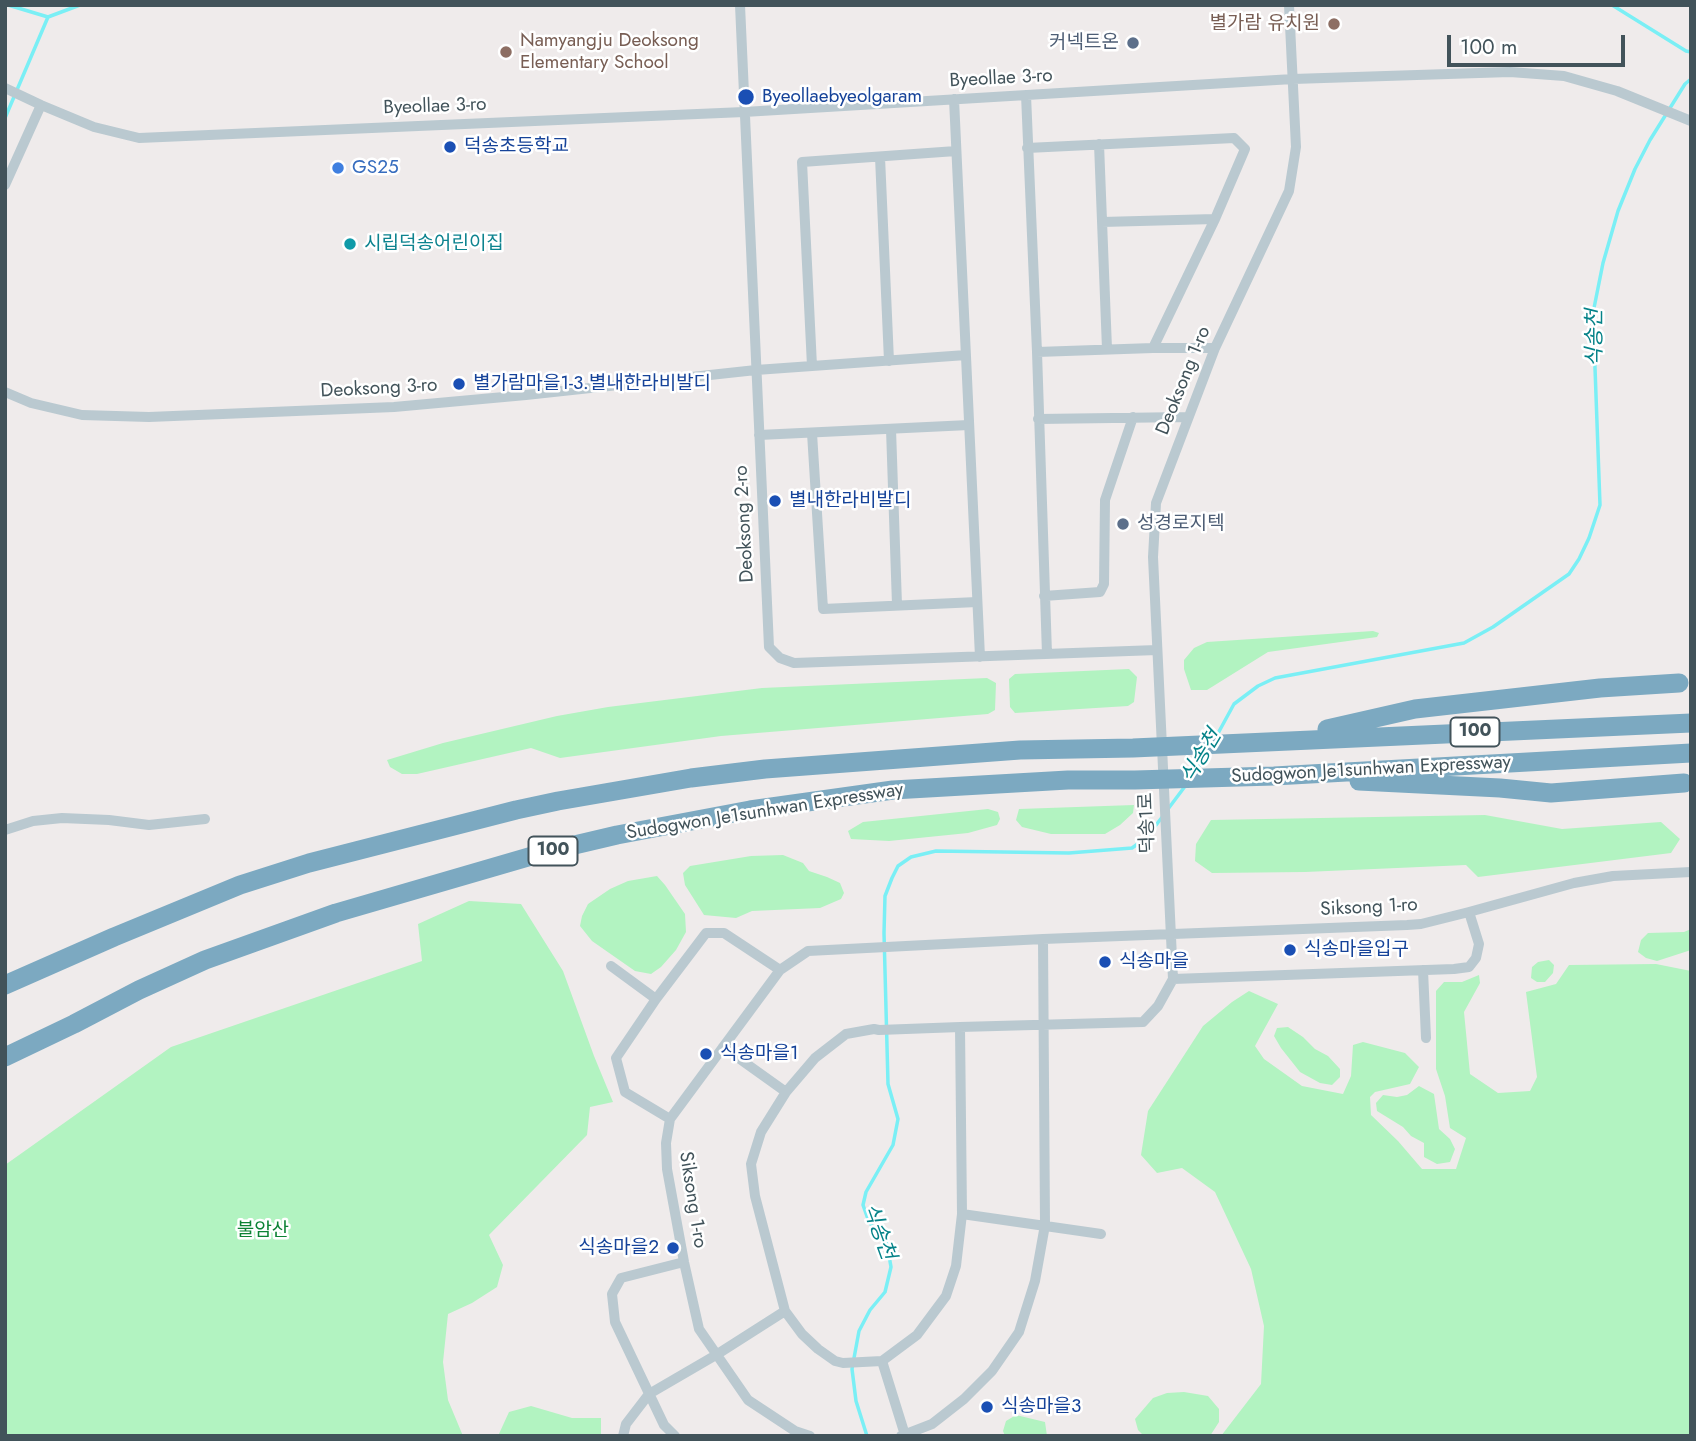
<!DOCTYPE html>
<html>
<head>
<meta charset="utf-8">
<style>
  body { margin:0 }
  #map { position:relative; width:1696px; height:1441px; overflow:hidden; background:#efebeb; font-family:Jost,sans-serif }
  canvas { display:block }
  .frame { position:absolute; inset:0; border:7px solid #42535a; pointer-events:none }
  .scale { position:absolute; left:1447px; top:35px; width:178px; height:32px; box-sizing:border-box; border:4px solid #42535a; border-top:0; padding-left:9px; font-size:21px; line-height:24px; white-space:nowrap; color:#42535a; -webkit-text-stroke:5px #fff; paint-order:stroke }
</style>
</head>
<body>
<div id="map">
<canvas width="1696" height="1441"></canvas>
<div class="frame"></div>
<div class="scale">100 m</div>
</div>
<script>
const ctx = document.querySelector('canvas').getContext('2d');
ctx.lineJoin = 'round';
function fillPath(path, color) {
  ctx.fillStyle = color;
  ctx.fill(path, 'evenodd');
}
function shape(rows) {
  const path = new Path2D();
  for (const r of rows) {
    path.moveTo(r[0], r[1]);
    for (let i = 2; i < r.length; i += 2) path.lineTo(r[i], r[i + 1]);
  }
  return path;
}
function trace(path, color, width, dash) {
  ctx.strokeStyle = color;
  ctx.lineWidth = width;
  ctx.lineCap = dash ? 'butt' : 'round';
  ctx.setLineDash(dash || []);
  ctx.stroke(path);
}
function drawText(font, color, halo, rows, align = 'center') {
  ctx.font = font + ' Jost,"Noto Sans KR",sans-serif';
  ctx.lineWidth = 5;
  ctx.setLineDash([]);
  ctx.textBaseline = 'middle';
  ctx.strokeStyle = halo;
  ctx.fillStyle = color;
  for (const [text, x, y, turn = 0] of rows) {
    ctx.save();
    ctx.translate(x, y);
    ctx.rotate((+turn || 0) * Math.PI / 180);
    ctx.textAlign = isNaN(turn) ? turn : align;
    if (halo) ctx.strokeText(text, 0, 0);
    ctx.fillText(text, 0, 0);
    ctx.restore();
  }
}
const green = shape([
  [1373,631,1379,633,1377,637,1268,652,1207,690,1191,690,1184,669,1184,660,1194,648,1207,642],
  [1129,669,1137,677,1134,702,1128,706,1015,713,1010,707,1009,679,1015,674],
  [987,678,996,683,995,710,988,714,721,736,560,758,531,748,417,774,402,774,390,767,387,760,443,743,557,716,608,707,762,688],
  [1134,805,1133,813,1120,825,1105,834,1051,834,1022,827,1016,820,1019,809],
  [988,809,998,812,1000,819,997,825,968,833,889,841,851,839,848,831,863,822],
  [1485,815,1562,829,1661,822,1680,839,1671,853,1478,877,1466,865,1305,872,1212,873,1195,861,1196,844,1211,820],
  [783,855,803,863,809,871,827,877,840,883,844,893,841,899,820,908,752,911,736,918,704,915,685,885,683,873,690,866,751,856],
  [657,876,665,885,685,914,686,932,676,950,661,967,651,974,635,971,592,941,580,926,582,916,588,904,610,889,628,881],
  [469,901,521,904,563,971,594,1056,613,1102,590,1107,587,1135,489,1235,503,1265,497,1287,472,1303,448,1314,443,1362,448,1400,463,1436,5,1436,5,1165,171,1047,422,961,418,924],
  [1691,929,1691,950,1657,961,1646,958,1638,952,1641,940,1648,933,1684,932],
  [1549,960,1554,965,1553,973,1545,982,1537,982,1531,978,1532,967,1538,962],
  [1656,964,1691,971,1691,1436,1221,1436,1261,1384,1264,1326,1251,1269,1215,1192,1182,1168,1157,1173,1141,1155,1148,1111,1203,1026,1232,1002,1249,991,1278,1004,1255,1046,1264,1059,1302,1086,1343,1094,1351,1076,1353,1045,1363,1042,1405,1053,1419,1067,1410,1084,1375,1092,1370,1097,1371,1115,1398,1141,1422,1169,1456,1169,1466,1138,1450,1128,1445,1096,1436,1069,1436,991,1444,982,1462,982,1479,975,1480,983,1464,1012,1470,1074,1498,1093,1530,1091,1537,1077,1526,992,1556,984,1569,965],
  [1288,1027,1303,1037,1315,1049,1328,1056,1340,1069,1340,1077,1332,1085,1320,1083,1300,1072,1281,1048,1274,1036,1277,1028],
  [1419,1086,1434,1094,1439,1129,1450,1139,1455,1149,1450,1162,1437,1164,1424,1157,1424,1143,1411,1136,1403,1127,1377,1111,1376,1103,1383,1095,1397,1097,1407,1095],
  [1184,1392,1208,1396,1219,1409,1219,1422,1210,1436,1144,1436,1138,1430,1135,1419,1153,1398,1167,1393],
  [531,1406,572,1418,601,1418,601,1436,498,1436,509,1412],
  [1016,1415,1045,1422,1047,1436,1005,1436,1003,1431,1006,1421]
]);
const stream = shape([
  [8,5,48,17,80,5],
  [1612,5,1686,51,1691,52],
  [5,118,48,17],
  [1216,737,1234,704,1258,686,1275,678,1464,643,1493,627,1569,574,1579,559,1589,538,1600,505,1593,313,1603,263,1618,211,1635,169,1650,140,1685,84,1691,79],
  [1196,770,1208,753],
  [1168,809,1186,785],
  [867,1436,856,1401,852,1369,859,1331,870,1310,885,1292,891,1267,887,1244,869,1222,863,1205,866,1192,893,1145,898,1119,888,1084,884,933,885,896,892,878,898,866,911,857,936,851,1069,853,1132,848,1146,838,1163,816]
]);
const minor = shape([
  [740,5,769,647,780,658,794,663,1157,650],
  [5,88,41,105,94,127,139,138,744,112,1293,79,1510,72,1564,76,1617,91,1691,121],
  [1026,95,1037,352,1047,654],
  [954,99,980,657],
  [1099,144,1107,349],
  [1027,148,1234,138,1245,149,1215,219,1153,348],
  [880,157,889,361],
  [5,185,41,105],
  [1102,222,1215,219],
  [1037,352,1153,348,1215,348],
  [812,366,802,162,956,151],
  [5,392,31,403,82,415,149,417,394,407,526,395,756,370,966,355],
  [1038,419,1188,417],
  [891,429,897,605],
  [812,433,823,609,977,602],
  [759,435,969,425],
  [1044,596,1100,592,1104,584,1105,500,1133,417],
  [5,830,33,821,62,818,109,820,149,825,205,819],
  [611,966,656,999],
  [1423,970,1426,1038],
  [1173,979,1454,969,1469,967,1476,958,1479,944,1469,912],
  [960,1027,962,1214,956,1266,946,1296,917,1335,882,1361,843,1363,835,1361,818,1349,802,1334,785,1311,755,1196,751,1164,761,1132,786,1092,815,1058,846,1034,874,1029,879,1030,960,1027,1143,1022,1158,1006,1173,979,1153,557,1156,503,1215,348,1289,191,1296,147,1289,5],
  [723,1047,786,1092],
  [670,1119,625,1092,616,1058,656,999,706,933,724,933,780,970],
  [962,1214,1101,1234],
  [882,1361,905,1435],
  [623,1436,626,1424,649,1394,716,1355,785,1311],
  [675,1436,664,1425,615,1322,612,1294,621,1278,684,1262],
  [810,1436,795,1431,748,1400,699,1329,684,1262,667,1169,666,1143,670,1119,780,970,808,951,1043,939,1407,925,1421,924,1469,912,1574,883,1613,876,1691,872],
  [901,1436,932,1424,964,1399,992,1371,1019,1332,1035,1281,1045,1225,1043,939]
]);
const motorway = shape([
  [1327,729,1415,709,1600,688,1679,683],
  [1359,781,1500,788,1551,793,1684,783],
  [5,985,114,937,240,885,309,863,516,810,558,801,691,778,765,769,1020,750,1133,748,1691,723],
  [5,1057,74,1024,139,990,205,960,336,913,549,851,617,835,750,810,893,790,1068,780,1135,780,1274,776,1691,753]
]);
const markers = [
  [1334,24,7,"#8d6e63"],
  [1133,43,7,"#5c6f8a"],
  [506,52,7,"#8d6e63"],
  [746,97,9,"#1a4fb4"],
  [450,147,7,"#1a4fb4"],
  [338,168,7,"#3f7fe0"],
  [350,244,7,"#0f9aa8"],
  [459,384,7,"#1a4fb4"],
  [775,501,7,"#1a4fb4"],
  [1123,524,7,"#5c6f8a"],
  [1290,950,7,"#1a4fb4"],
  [1105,962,7,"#1a4fb4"],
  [706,1054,7,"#1a4fb4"],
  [673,1248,7,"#1a4fb4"],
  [987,1407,7,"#1a4fb4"]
];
const shields = [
  [1475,732,49],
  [553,851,49]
];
const shieldNames = [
  ["100",1475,732],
  ["100",553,851]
];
const educationNames = [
  ["별가람 유치원",1320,24],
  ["Namyangju Deoksong",520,41,"left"],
  ["Elementary School",520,63,"left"]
];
const serviceNames = [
  ["커넥트온",1119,43],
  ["성경로지텍",1137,524,"left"]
];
const streetNames = [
  ["Byeollae 3-ro",1001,79,-3],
  ["Byeollae 3-ro",435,107,-2],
  ["Deoksong 1-ro",1184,381,-68],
  ["Deoksong 3-ro",379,389,-3],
  ["Deoksong 2-ro",745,524,-93],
  ["Sudogwon Je1sunhwan Expressway",1371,770,-3],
  ["Sudogwon Je1sunhwan Expressway",765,812,-9],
  ["덕송1로",1148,823,-92],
  ["Siksong 1-ro",1369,908,-3],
  ["Siksong 1-ro",692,1200,81]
];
const transitNames = [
  ["Byeollaebyeolgaram",762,97],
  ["덕송초등학교",464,147],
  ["별가람마을1-3.별내한라비발디",473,384],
  ["별내한라비발디",789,501],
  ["식송마을입구",1304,950],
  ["식송마을",1119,962],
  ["식송마을1",720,1054],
  ["식송마을2",659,1248,"right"],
  ["식송마을3",1001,1407]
];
const shopNames = [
  ["GS25",352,168]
];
const cultureNames = [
  ["시립덕송어린이집",364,244]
];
const parkNames = [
  ["불암산",263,1231]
];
const waterNames = [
  ["식송천",1596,338,-90],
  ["식송천",1202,757,-59],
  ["식송천",878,1232,70]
];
fillPath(green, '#b2f3c1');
trace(stream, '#7aeff5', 3.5);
trace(minor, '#bac9d0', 10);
trace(motorway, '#7ca9c1', 19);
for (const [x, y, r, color] of markers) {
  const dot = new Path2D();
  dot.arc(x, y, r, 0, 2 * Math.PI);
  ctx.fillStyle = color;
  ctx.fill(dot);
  trace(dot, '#fff', 2.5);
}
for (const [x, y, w] of shields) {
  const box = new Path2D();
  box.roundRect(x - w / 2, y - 14.5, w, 29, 5);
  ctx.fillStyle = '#fff';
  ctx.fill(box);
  trace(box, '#42535a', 2);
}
drawText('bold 18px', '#42535a', null, shieldNames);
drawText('19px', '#785e54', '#fff', educationNames, 'right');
drawText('19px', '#4e5e75', '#fff', serviceNames, 'right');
drawText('19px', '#42535a', '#fff', streetNames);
drawText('19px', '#164399', '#fff', transitNames, 'left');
drawText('19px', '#366cbe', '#fff', shopNames, 'left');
drawText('19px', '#0d838f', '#fff', cultureNames, 'left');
drawText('19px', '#0c8234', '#fff', parkNames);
drawText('italic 21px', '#048288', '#fff', waterNames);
</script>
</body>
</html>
